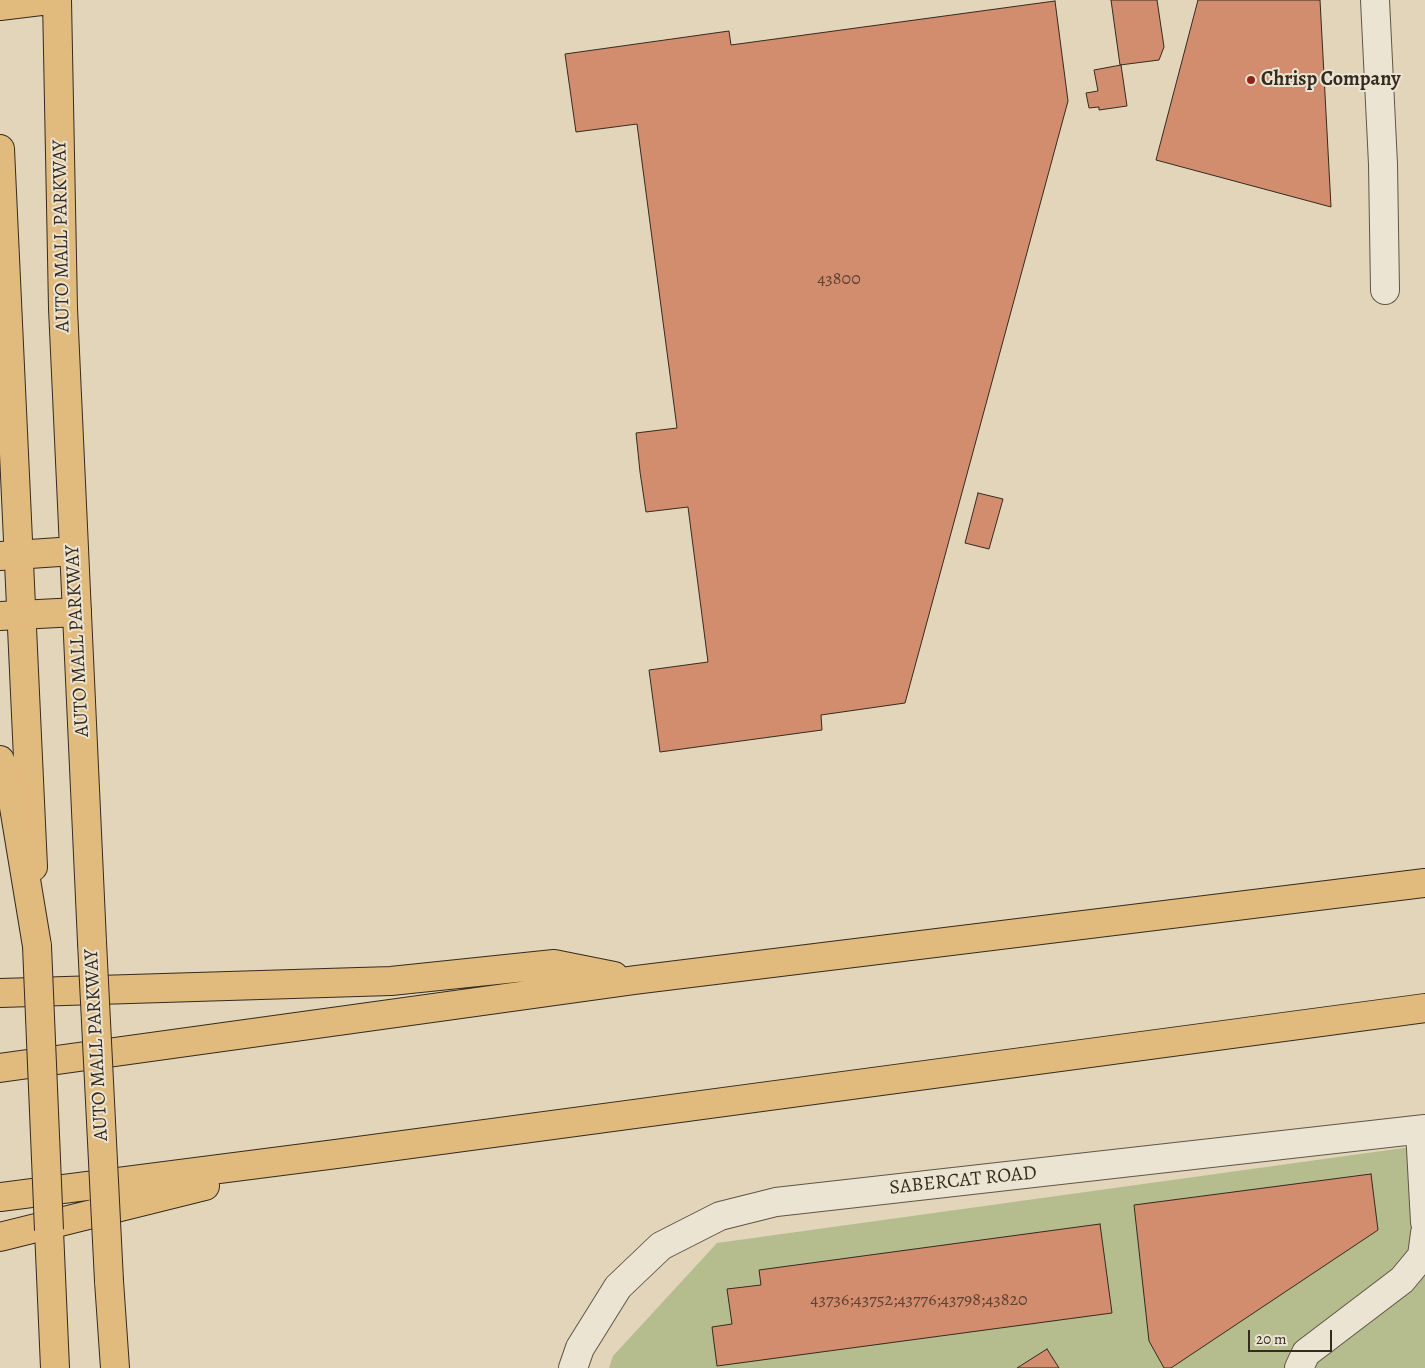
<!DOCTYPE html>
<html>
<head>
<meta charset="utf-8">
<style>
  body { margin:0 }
  #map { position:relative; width:1425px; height:1368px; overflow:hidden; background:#e2d5ba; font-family:Alegreya,serif }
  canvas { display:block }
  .scale { position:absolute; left:1248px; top:1330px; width:84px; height:22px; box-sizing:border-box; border:2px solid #352a1f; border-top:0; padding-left:6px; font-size:15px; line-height:18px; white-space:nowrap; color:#352a1f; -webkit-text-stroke:4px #ece4d2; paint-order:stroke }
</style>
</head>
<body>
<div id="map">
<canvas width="1425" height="1368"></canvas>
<div class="scale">20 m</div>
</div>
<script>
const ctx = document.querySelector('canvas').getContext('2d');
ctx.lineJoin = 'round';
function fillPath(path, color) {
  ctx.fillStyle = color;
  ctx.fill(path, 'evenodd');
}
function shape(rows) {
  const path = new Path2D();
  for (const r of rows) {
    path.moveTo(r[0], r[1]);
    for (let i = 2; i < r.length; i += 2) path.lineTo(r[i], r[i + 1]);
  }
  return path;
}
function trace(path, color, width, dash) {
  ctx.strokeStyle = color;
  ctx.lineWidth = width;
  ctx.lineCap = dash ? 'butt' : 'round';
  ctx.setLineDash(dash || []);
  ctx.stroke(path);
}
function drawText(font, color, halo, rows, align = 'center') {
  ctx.font = font + ' Alegreya,serif';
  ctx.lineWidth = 4;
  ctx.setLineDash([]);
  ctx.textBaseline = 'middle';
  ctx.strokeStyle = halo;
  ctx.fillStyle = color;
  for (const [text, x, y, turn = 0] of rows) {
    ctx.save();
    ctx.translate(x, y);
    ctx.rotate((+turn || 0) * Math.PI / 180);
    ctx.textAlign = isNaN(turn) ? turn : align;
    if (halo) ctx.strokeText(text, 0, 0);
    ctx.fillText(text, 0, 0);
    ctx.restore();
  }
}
const green = shape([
  [1425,1145,1425,1368,609,1368,613,1356,717,1243]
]);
const building = shape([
  [1111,0,1157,0,1164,47,1159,60,1120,65,1111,0],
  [1198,0,1320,0,1331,207,1156,160,1198,0],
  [1055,1,1068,101,905,703,821,715,822,730,660,752,649,670,708,662,688,507,646,512,640,472,636,433,677,428,637,124,576,132,565,54,729,31,731,45,1055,1],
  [1121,65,1127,106,1099,110,1099,107,1089,108,1086,93,1098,91,1094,70,1121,65],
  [978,493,1003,499,989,549,965,543,978,493],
  [1371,1174,1378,1230,1171,1368,1164,1368,1149,1341,1134,1205,1371,1174],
  [1100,1224,1112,1313,717,1366,712,1327,732,1324,727,1289,761,1285,759,1270,1100,1224],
  [1047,1349,1059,1368,1017,1368,1047,1349]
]);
const minor = shape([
  [1375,0,1383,164,1385,290],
  [1420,1130,1425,1222],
  [573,1368,580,1348,618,1287,661,1246,720,1216,776,1202,1425,1129],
  [1299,1368,1306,1353,1402,1280,1422,1256,1425,1233]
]);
const major = shape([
  [57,0,63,308,92,942],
  [0,6,49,0],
  [0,149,33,867],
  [49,1230,55,1368],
  [109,1281,115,1368]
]);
const highway = shape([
  [0,556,74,551],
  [0,616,77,612],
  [0,760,10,783,37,946],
  [0,993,391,981,554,964,614,976],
  [0,1068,635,980,1425,883],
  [0,1197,336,1154,1425,1008],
  [0,1237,205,1186]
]);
const majorBridge = shape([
  [92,942,109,1281],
  [37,946,49,1230]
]);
const markers = [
  [1251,80,5,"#8f2418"]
];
const numberNames = [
  ["43800",839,280],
  ["43736;43752;43776;43798;43820",919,1301]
];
const poiNames = [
  ["Chrisp Company",1261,80]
];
const streetNames = [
  ["AUTO MALL PARKWAY",62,236,-91],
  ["AUTO MALL PARKWAY",78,641,-93],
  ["AUTO MALL PARKWAY",97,1045,-93],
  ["SABERCAT ROAD",963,1181,-6]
];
fillPath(green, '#b5bd8e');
fillPath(building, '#d28d6f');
trace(building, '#352a1f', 1);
trace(minor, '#605546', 30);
trace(major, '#352a1f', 30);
trace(highway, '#352a1f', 30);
trace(minor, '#ece4d2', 28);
trace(major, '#e1ba7d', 28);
trace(highway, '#e1ba7d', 28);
trace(majorBridge, '#352a1f', 30, []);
trace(majorBridge, '#e1ba7d', 28);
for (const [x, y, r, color] of markers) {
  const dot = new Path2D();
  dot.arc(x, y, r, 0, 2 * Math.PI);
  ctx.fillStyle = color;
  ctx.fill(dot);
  trace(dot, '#ece4d2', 2);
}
drawText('18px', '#5c4333', null, numberNames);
drawText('bold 20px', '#352a1f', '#ece4d2', poiNames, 'left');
drawText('20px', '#352a1f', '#ece4d2', streetNames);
</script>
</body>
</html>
